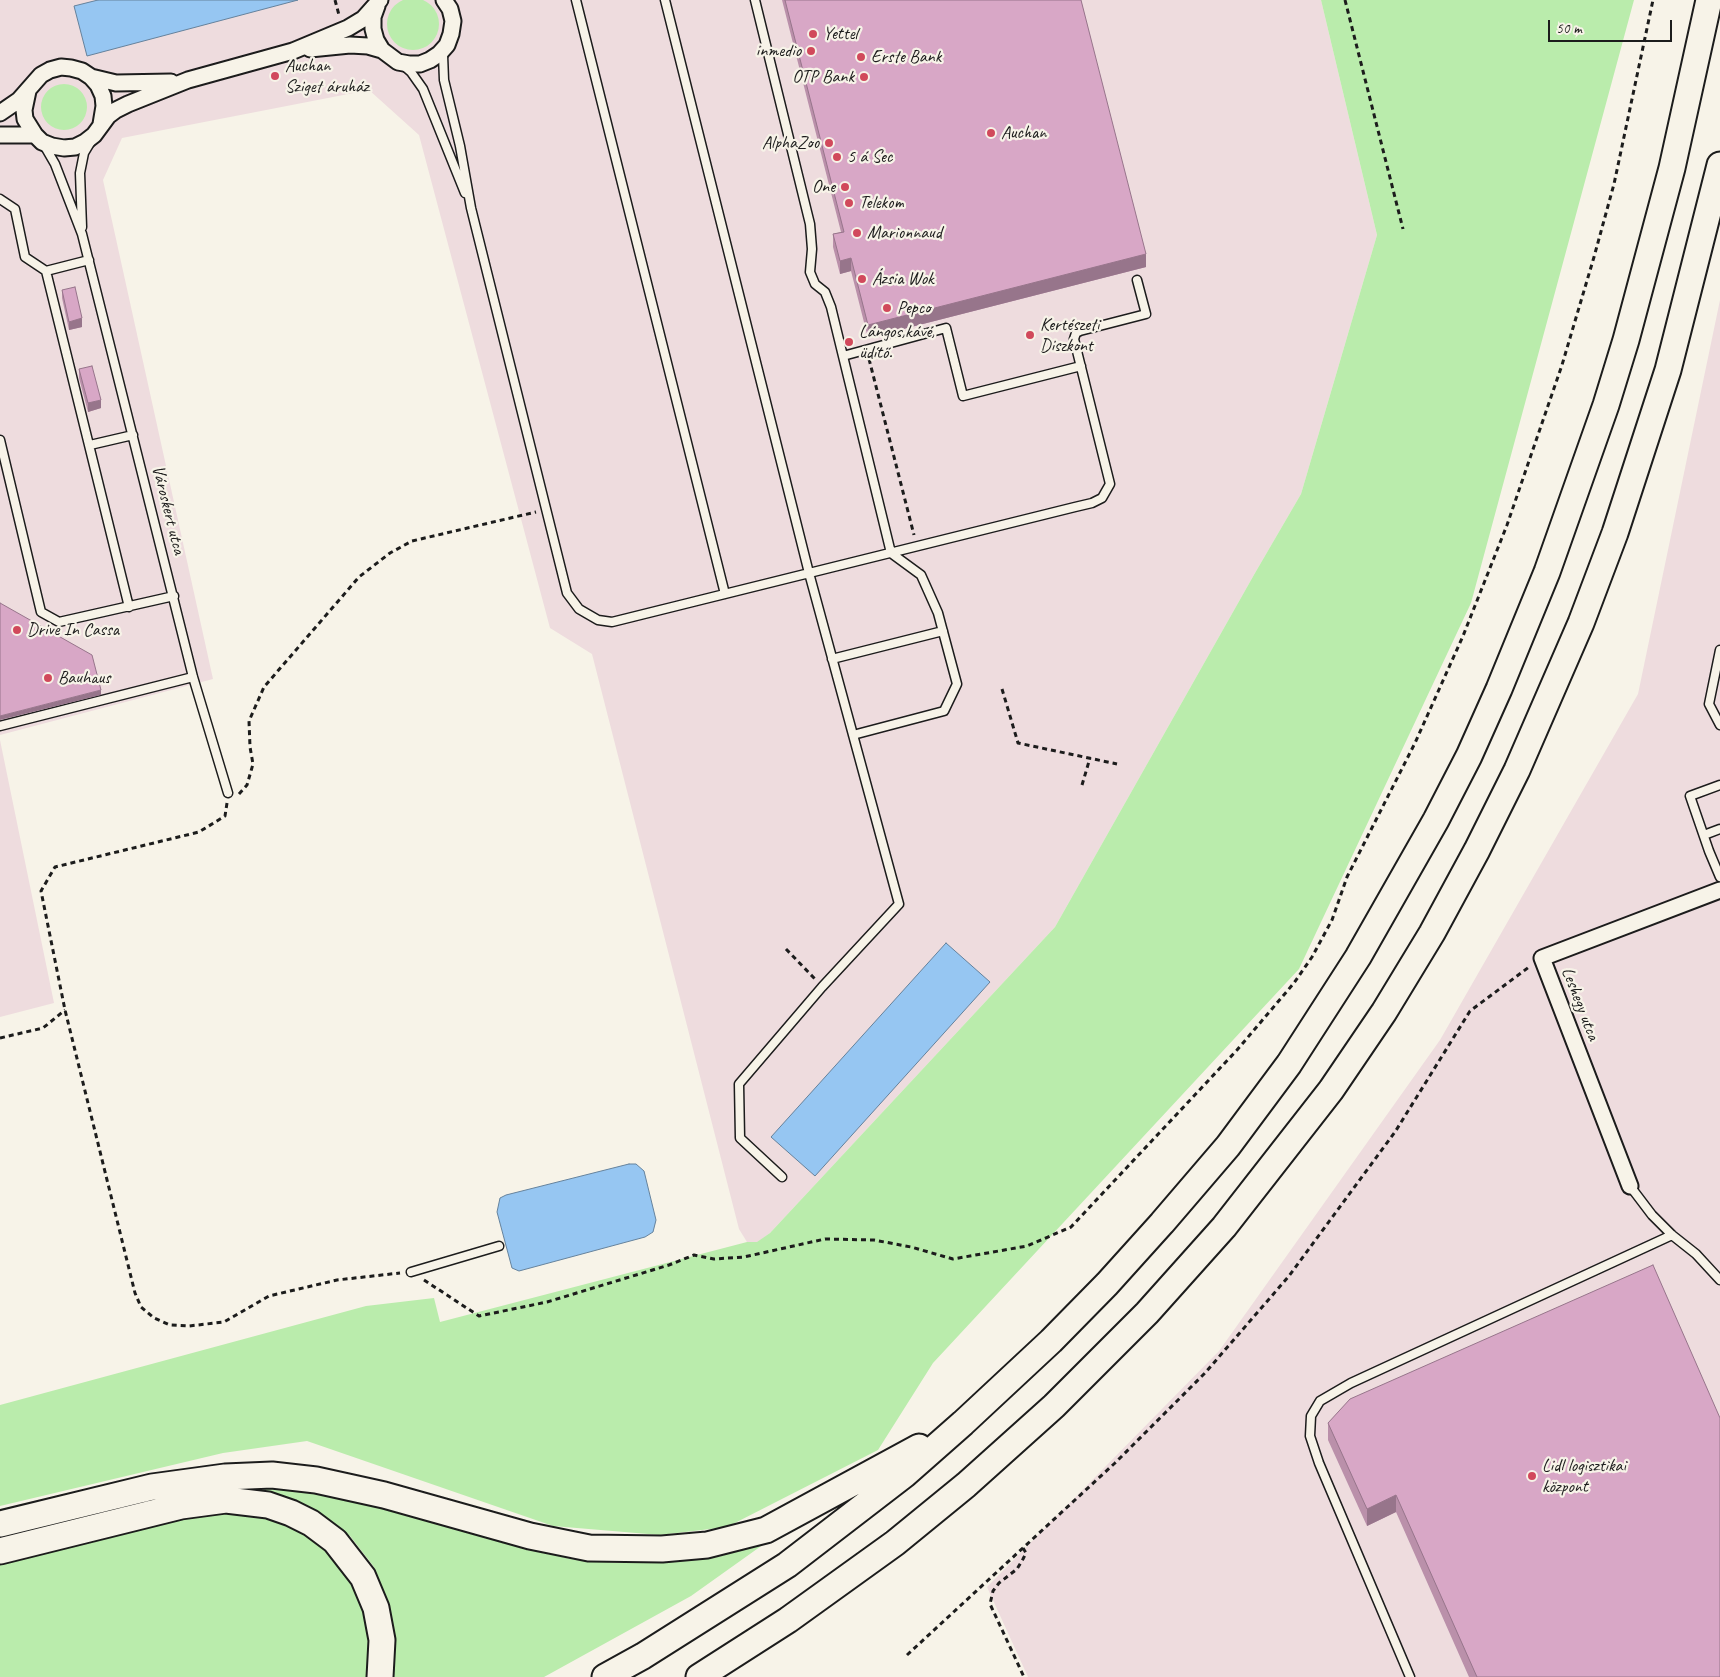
<!DOCTYPE html>
<html>
<head>
<meta charset="utf-8">
<style>
  body { margin:0 }
  #map { position:relative; width:1720px; height:1677px; overflow:hidden; background:#f7f3e8; font-family:Caveat,sans-serif }
  canvas { display:block }
  .scale { position:absolute; left:1548px; top:20px; width:124px; height:22px; box-sizing:border-box; border:2px solid #1c1c1c; border-top:0; padding-left:6px; font-size:15px; line-height:18px; white-space:nowrap; color:#1c1c1c; -webkit-text-stroke:4px #f7f3e8; paint-order:stroke }
</style>
</head>
<body>
<div id="map">
<canvas width="1720" height="1677"></canvas>
<div class="scale">50 m</div>
</div>
<script>
const ctx = document.querySelector('canvas').getContext('2d');
ctx.lineJoin = 'round';
function fillPath(path, color) {
  ctx.fillStyle = color;
  ctx.fill(path, 'evenodd');
}
function shape(rows) {
  const path = new Path2D();
  for (const r of rows) {
    if (r.length === 3) {
      path.moveTo(r[0] + r[2], r[1]);
      path.arc(r[0], r[1], r[2], 0, 2 * Math.PI);
      continue;
    }
    path.moveTo(r[0], r[1]);
    for (let i = 2; i < r.length; i += 2) path.lineTo(r[i], r[i + 1]);
  }
  return path;
}
function trace(path, color, width, dash) {
  ctx.strokeStyle = color;
  ctx.lineWidth = width;
  ctx.lineCap = dash ? 'butt' : 'round';
  ctx.setLineDash(dash || []);
  ctx.stroke(path);
}
function drawText(font, color, halo, rows, align = 'center') {
  ctx.font = font + ' Caveat,sans-serif';
  ctx.lineWidth = 4.5;
  ctx.setLineDash([]);
  ctx.textBaseline = 'middle';
  ctx.strokeStyle = halo;
  ctx.fillStyle = color;
  for (const [text, x, y, turn = 0] of rows) {
    ctx.save();
    ctx.translate(x, y);
    ctx.rotate((+turn || 0) * Math.PI / 180);
    ctx.textAlign = isNaN(turn) ? turn : align;
    if (halo) ctx.strokeText(text, 0, 0);
    ctx.fillText(text, 0, 0);
    ctx.restore();
  }
}
const built = shape([
  [0,0,1321,0,1377,235,1301,494,1255,573,1055,927,770,1233,757,1243,747,1242,739,1229,592,654,550,628,419,135,369,90,122,138,103,180,213,679,0,735],
  [1720,300,1720,1677,1028,1677,987,1587,1219,1351,1440,1040,1638,694],
  [0,740,54,1003,0,1017]
]);
const green = shape([
  [413,24,26],
  [1321,0,1634,0,1471,603,1299,969,933,1363,878,1450,727,1527,660,1535,553,1526,307,1441,223,1453,0,1506,0,1405,366,1306,434,1298,440,1322,747,1242,757,1242,770,1233,1055,927,1255,573,1301,494,1377,235],
  [64,107,23],
  [301,1487,374,1503,443,1525,570,1559,619,1563,676,1561,718,1557,771,1539,691,1596,544,1677,393,1677,392,1630,374,1567,350,1536,319,1515,263,1489],
  [228,1510,285,1520,326,1543,357,1579,372,1625,371,1677,0,1677,0,1565,189,1516]
]);
const water = shape([
  [98,0,298,0,87,56,74,6,98,0],
  [946,943,990,982,815,1176,771,1137,946,943],
  [629,1164,636,1164,644,1171,656,1220,653,1232,645,1237,519,1271,512,1268,497,1212,500,1198,506,1195,629,1164]
]);
const path = shape([
  [335,0,339,15],
  [1345,0,1403,229],
  [869,359,914,535],
  [1002,689,1018,743,1117,764],
  [1082,785,1090,758],
  [239,794,247,785,253,764,250,747,249,721,264,687,359,577,390,553,412,541,536,512],
  [227,803,225,816,199,832,55,867,41,891,65,1010,135,1293,141,1307,154,1318,170,1325,189,1326,224,1322,269,1296,337,1280,400,1273],
  [786,949,815,979],
  [0,1038,43,1028,65,1010],
  [424,1280,479,1316,547,1302,669,1265,694,1255,714,1259,744,1257,825,1239,874,1240,911,1247,953,1259,1027,1246,1071,1227,1237,1050,1294,983,1312,957,1332,920,1347,877,1415,743,1463,636,1507,525,1562,365,1594,257,1614,184,1653,0],
  [1023,1548,1026,1553,1023,1559,1017,1569,999,1583,993,1591,990,1604,1024,1677],
  [907,1655,1115,1463,1205,1373,1289,1276,1395,1132,1470,1011,1529,967]
]);
const service = shape([
  [576,0,725,594],
  [665,0,809,573,899,904,822,987,739,1084,740,1138,782,1177],
  [755,0,810,224,812,249,810,272,815,284,825,292,831,307,891,553,921,575,938,613,957,684,944,711,853,735],
  [444,52,443,55,444,80,460,146,471,208,567,593,579,609,598,620,612,622,1075,507,1092,503,1102,498,1110,484,1074,339,1076,333,1080,331,1146,314,1137,280],
  [403,65,411,72,423,89,465,193],
  [44,145,55,164,82,234,193,677,228,793],
  [0,199,15,209,25,257,46,271,129,607],
  [82,227,80,173,84,153,90,143],
  [46,271,89,260],
  [843,356,946,328,963,396,1081,366],
  [0,440,41,612,59,622,174,596],
  [90,445,133,435],
  [1720,650,1709,704,1720,725],
  [832,659,943,631],
  [0,726,193,677],
  [1720,785,1690,796,1709,851,1720,877],
  [1704,835,1720,829],
  [1630,1186,1652,1215,1672,1235,1696,1254,1720,1280],
  [411,1272,499,1246],
  [1410,1677,1319,1463,1310,1436,1311,1416,1320,1401,1351,1383,1672,1235]
]);
const minor = shape([
  [377,6,373,17,373,29,376,40,382,50],
  [310,49,350,45,368,46,382,50,398,62,409,64,420,64,430,60,439,54,447,45,451,34,453,21,450,9,444,0],
  [91,77,116,83,171,82],
  [28,91,24,110,25,119,35,135,42,142,52,146,64,148,75,147,85,142,94,135,108,116,116,110,128,104,188,80,293,51,348,28,363,19,380,0],
  [0,113,19,100,41,75,50,70,61,67,71,68,82,71,91,77,98,85,103,96,104,106,101,124],
  [0,135,35,135],
  [1630,1186,1542,958,1720,890]
]);
const trunk = shape([
  [0,1524,152,1487,225,1477,272,1475,316,1480,384,1495,530,1536,589,1548,662,1549,707,1545,766,1530,919,1447],
  [0,1551,181,1506,226,1500,268,1505,291,1513,311,1523,335,1541,363,1577,376,1608,382,1640,380,1677],
  [605,1677,643,1656,787,1565,904,1475,963,1423,1051,1341,1107,1284,1162,1223,1228,1146,1289,1064,1358,957,1436,820,1469,756,1499,689,1547,572,1606,405,1626,340,1672,168,1709,0],
  [699,1677,788,1620,895,1543,966,1485,1054,1406,1147,1313,1224,1227,1331,1090,1384,1012,1432,933,1477,850,1517,770,1581,623,1615,533,1668,370,1720,165]
]);
const wall = shape([
  [782,0,1081,0,1146,267,868,338,851,271,840,274,833,247,833,234,841,232],
  [62,290,82,327,69,330,62,298],
  [79,369,101,408,88,412,79,378],
  [1328,1423,1720,1677,1469,1677,1396,1512,1367,1526,1328,1440]
]);
const shadedWall = shape([
  [1146,254,1146,267,868,338,868,325],
  [851,258,851,271,840,274,840,261],
  [82,318,82,327,69,330,69,322],
  [101,400,101,408,88,412,88,403],
  [101,690,101,695,0,720,0,716],
  [1396,1495,1396,1512,1367,1526,1367,1509]
]);
const building = shape([
  [785,0,1081,0,1146,254,868,325,851,258,840,261,833,234,844,232,785,0],
  [75,287,82,318,69,322,62,290,75,287],
  [92,366,101,400,88,403,79,369,92,366],
  [0,603,92,655,101,690,0,716,0,603],
  [1653,1265,1720,1418,1720,1677,1477,1677,1396,1495,1367,1509,1328,1423,1350,1399,1653,1265]
]);
const markers = [
  [813,34,5,"#d1495b"],
  [811,51,5,"#d1495b"],
  [861,57,5,"#d1495b"],
  [275,76,5,"#d1495b"],
  [864,77,5,"#d1495b"],
  [991,133,5,"#d1495b"],
  [829,143,5,"#d1495b"],
  [837,157,5,"#d1495b"],
  [845,187,5,"#d1495b"],
  [849,203,5,"#d1495b"],
  [857,233,5,"#d1495b"],
  [862,279,5,"#d1495b"],
  [887,308,5,"#d1495b"],
  [1030,335,5,"#d1495b"],
  [849,342,5,"#d1495b"],
  [17,630,5,"#d1495b"],
  [48,678,5,"#d1495b"],
  [1532,1476,5,"#d1495b"]
];
const poiNames = [
  ["Yettel",823,34],
  ["inmedio",801,51,"right"],
  ["Erste Bank",871,57],
  ["Auchan",285,66],
  ["Sziget áruház",285,87],
  ["OTP Bank",854,77,"right"],
  ["Auchan",1001,133],
  ["AlphaZoo",819,143,"right"],
  ["5 á Sec",847,157],
  ["One",835,187,"right"],
  ["Telekom",859,203],
  ["Marionnaud",867,233],
  ["Ázsia Wok",872,279],
  ["Pepco",897,308],
  ["Kertészeti",1040,325],
  ["Diszkont",1040,346],
  ["Lángos,kávé,",859,332],
  ["üdítő.",859,353],
  ["Drive In Cassa",27,630],
  ["Bauhaus",58,678],
  ["Lidl logisztikai",1542,1466],
  ["központ",1542,1487]
];
const streetNames = [
  ["Városkert utca",168,510,76],
  ["Leshegy utca",1580,1004,69]
];
fillPath(built, '#eedcde');
fillPath(green, '#baecac');
fillPath(water, '#96c6f2');
trace(water, '#65829c', 1);
trace(service, '#1c1c1c', 11);
trace(minor, '#1c1c1c', 19);
trace(trunk, '#1c1c1c', 29);
trace(path, '#1c1c1c', 3, [5, 4]);
trace(service, '#f7f3e8', 8);
trace(minor, '#f7f3e8', 15);
trace(trunk, '#f7f3e8', 25);
fillPath(wall, '#ba90aa');
fillPath(shadedWall, '#97758b');
fillPath(building, '#d8a7c6');
trace(building, '#97758b', 1);
for (const [x, y, r, color] of markers) {
  const dot = new Path2D();
  dot.arc(x, y, r, 0, 2 * Math.PI);
  ctx.fillStyle = color;
  ctx.fill(dot);
  trace(dot, '#f7f3e8', 2);
}
drawText('18px', '#1c1c1c', '#f7f3e8', poiNames, 'left');
drawText('18px', '#1c1c1c', '#f7f3e8', streetNames);
</script>
</body>
</html>
